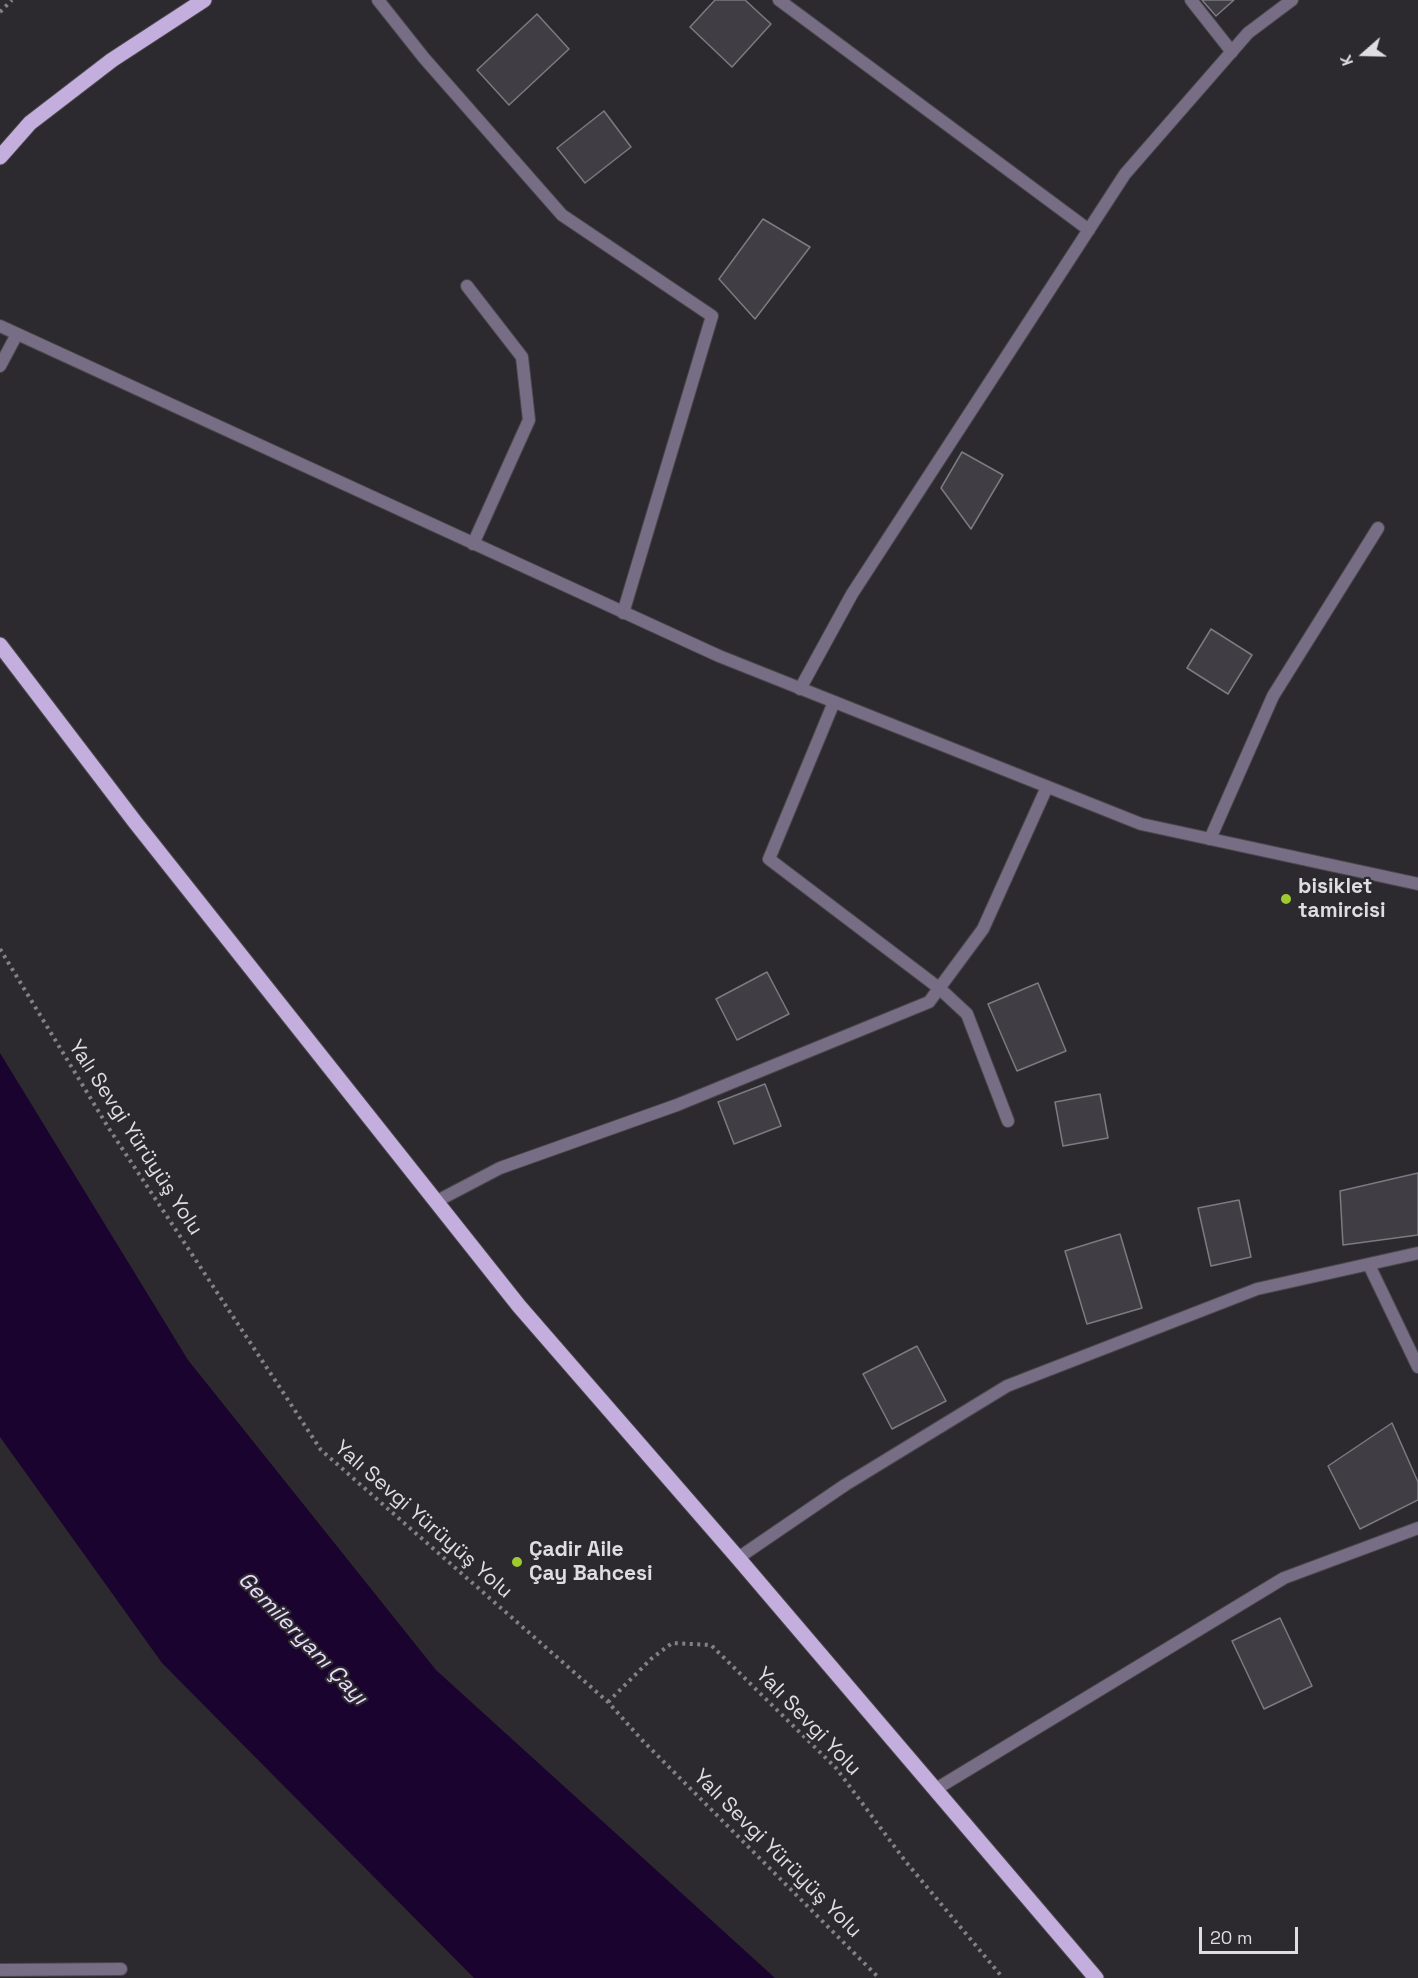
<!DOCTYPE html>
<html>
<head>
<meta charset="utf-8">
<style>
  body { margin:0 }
  #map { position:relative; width:1418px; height:1978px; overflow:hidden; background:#2c2a2f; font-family:"Space Grotesk",sans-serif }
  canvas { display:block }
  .north { position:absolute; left:1334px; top:24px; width:60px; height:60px; -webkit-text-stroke:4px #2c2a2f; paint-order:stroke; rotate:250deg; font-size:16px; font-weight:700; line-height:24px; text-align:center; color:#dfdde1 }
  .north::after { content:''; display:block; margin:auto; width:21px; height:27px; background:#dfdde1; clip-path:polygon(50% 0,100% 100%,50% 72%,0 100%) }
  .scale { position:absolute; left:1199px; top:1927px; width:99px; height:27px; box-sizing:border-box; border:3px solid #dfdde1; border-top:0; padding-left:8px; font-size:18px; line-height:21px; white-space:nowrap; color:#dfdde1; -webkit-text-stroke:4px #2c2a2f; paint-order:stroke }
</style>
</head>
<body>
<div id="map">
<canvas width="1418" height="1978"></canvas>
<div class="north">K</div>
<div class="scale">20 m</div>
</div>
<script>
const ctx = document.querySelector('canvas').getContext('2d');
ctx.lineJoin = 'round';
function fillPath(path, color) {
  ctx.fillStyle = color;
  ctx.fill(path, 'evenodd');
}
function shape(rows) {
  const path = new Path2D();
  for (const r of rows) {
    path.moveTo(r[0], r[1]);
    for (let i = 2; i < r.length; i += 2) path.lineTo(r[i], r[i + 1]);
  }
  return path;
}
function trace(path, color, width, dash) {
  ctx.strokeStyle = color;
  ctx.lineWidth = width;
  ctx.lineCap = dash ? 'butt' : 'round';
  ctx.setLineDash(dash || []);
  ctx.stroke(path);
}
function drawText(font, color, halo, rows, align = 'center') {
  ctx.font = font + ' "Space Grotesk",sans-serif';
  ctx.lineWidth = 4.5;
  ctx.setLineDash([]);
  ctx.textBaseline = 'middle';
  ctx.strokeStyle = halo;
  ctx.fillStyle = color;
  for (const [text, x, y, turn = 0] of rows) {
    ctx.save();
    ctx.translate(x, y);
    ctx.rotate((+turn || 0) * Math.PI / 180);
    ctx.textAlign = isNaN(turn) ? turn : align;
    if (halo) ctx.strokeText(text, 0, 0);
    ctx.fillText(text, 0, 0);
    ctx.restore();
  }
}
const water = shape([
  [0,1053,188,1360,436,1670,775,1978,474,1978,162,1663,0,1437]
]);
const building = shape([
  [715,0,745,0,771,24,732,67,690,27,715,0],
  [1202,0,1234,0,1216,16,1202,0],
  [537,14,569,49,509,105,477,70,537,14],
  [604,111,631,147,585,183,557,148,604,111],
  [763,219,810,247,755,319,719,279,763,219],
  [962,452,1003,475,971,529,941,488,962,452],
  [1211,629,1252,655,1228,694,1187,668,1211,629],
  [767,972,789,1014,737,1040,716,999,767,972],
  [1038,983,1066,1051,1017,1071,988,1004,1038,983],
  [765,1084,781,1126,734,1144,718,1102,765,1084],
  [1100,1094,1108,1138,1063,1146,1055,1102,1100,1094],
  [1418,1173,1418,1235,1343,1245,1340,1191,1418,1173],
  [1239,1200,1251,1257,1211,1266,1198,1208,1239,1200],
  [1120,1234,1142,1308,1087,1324,1065,1251,1120,1234],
  [917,1346,946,1401,892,1429,863,1374,917,1346],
  [1392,1423,1418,1482,1418,1500,1360,1529,1328,1466,1392,1423],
  [1280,1618,1312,1686,1264,1709,1232,1641,1280,1618]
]);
const path = shape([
  [0,12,12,0],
  [0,949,108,1127,321,1450,608,1702,642,1740,879,1978],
  [608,1702,651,1659,672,1643,711,1645,836,1768,906,1862,1003,1978]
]);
const service = shape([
  [0,1970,121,1969]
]);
const minor = shape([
  [378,0,424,58,562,215,712,316,623,613],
  [779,0,1089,230],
  [1191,0,1232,52],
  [467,286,522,357,529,420,473,544],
  [800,689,852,594,1125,174,1248,33,1292,0],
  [834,702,769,859,939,988,967,1014,1008,1121],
  [1210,839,1273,696,1378,528],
  [437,1201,500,1168,677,1105,929,1002,983,929,1047,787],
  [1369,1265,1418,1367],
  [738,1558,845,1485,1007,1386,1257,1289,1418,1253],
  [936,1789,1284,1578,1418,1528]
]);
const tertiary = shape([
  [0,326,719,656,1141,824,1418,884],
  [0,366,16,336]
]);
const primary = shape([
  [0,157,30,123,112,60,204,0],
  [0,645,135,822,519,1306,738,1558,1096,1978]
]);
const markers = [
  [1286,899,6,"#9dca2f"],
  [517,1562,6,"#9dca2f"]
];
const poiNames = [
  ["bisiklet",1298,887],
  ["tamircisi",1298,911],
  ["Çadir Aile",529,1550],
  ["Çay Bahcesi",529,1574]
];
const streetNames = [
  ["Yalı Sevgi Yürüyüş Yolu",135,1138,57],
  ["Yalı Sevgi Yürüyüş Yolu",423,1520,41],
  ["Yalı Sevgi Yolu",808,1722,46],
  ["Yalı Sevgi Yürüyüş Yolu",777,1854,45]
];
const waterNames = [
  ["Gemileryanı Çayı",302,1639,46]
];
fillPath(water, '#1b032f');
fillPath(building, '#403e44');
trace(building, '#7d7a81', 1.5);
trace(service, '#49474b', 14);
trace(minor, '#49474b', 14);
trace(tertiary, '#49474b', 14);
trace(primary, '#49474b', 17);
trace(path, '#838185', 4, [3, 4.5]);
trace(service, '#776d84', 12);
trace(minor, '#776d84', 12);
trace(tertiary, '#776d84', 12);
trace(primary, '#c3aede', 15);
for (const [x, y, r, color] of markers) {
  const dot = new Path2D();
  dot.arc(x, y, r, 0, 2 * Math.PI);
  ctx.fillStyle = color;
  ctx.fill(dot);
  trace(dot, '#2c2a2f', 2);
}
drawText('bold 21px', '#dfdde1', '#2c2a2f', poiNames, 'left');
drawText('21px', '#dfdde1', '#2c2a2f', streetNames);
drawText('italic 22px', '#e9dbfc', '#2c2a2f', waterNames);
</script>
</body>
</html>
